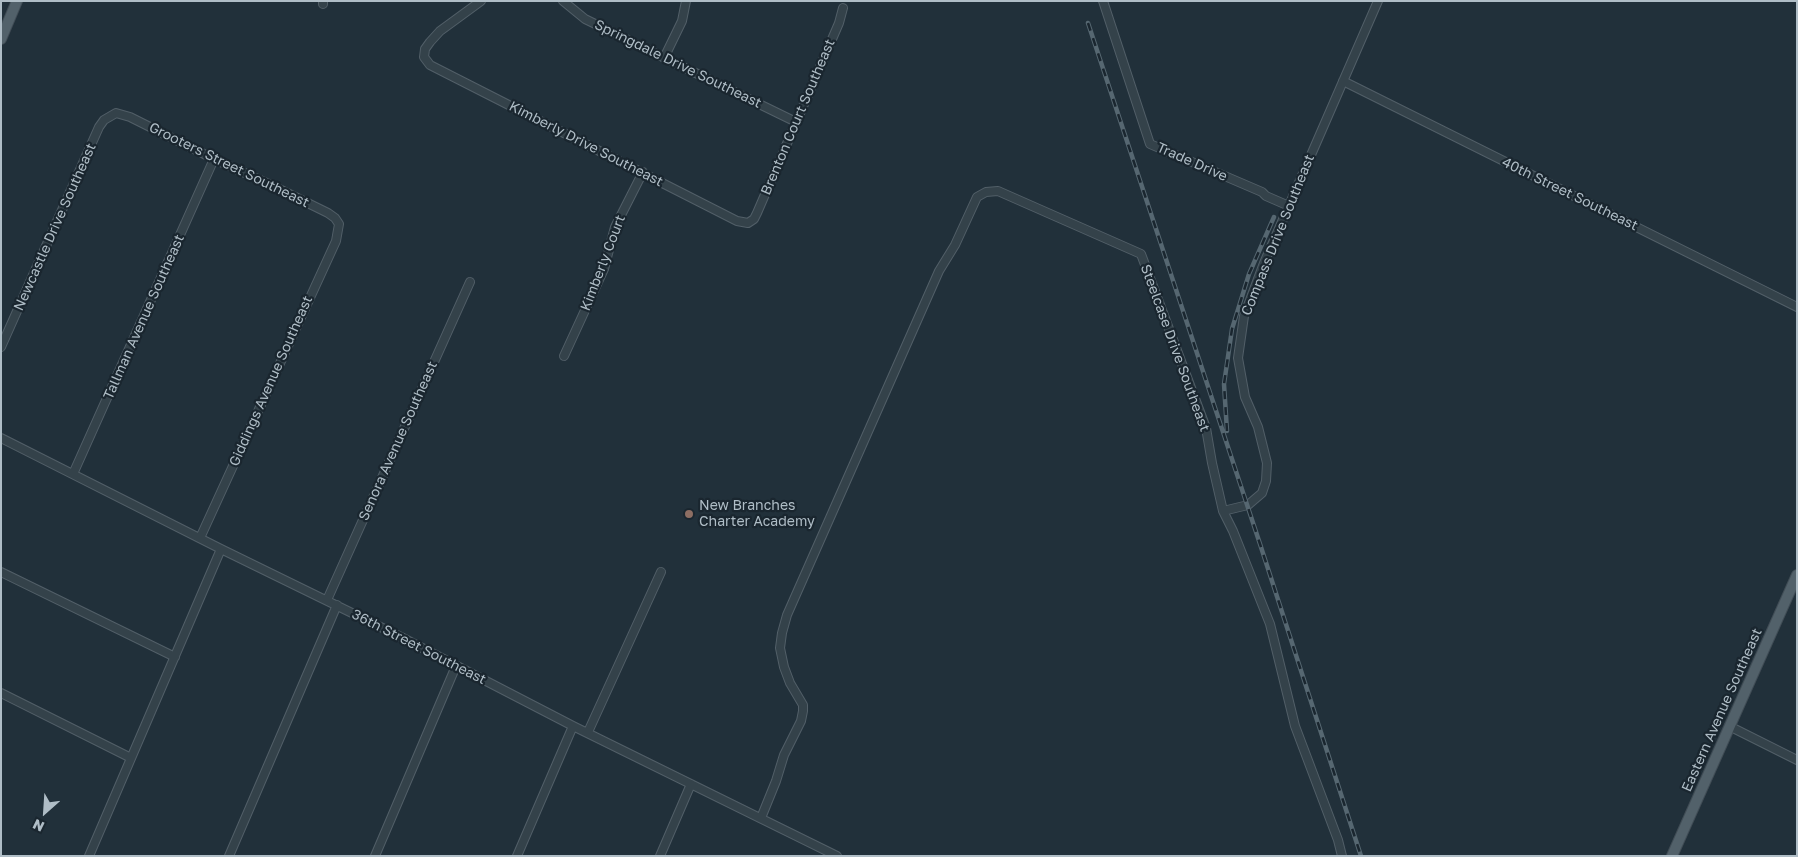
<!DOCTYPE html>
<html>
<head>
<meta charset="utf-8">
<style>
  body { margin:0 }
  #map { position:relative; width:1798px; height:857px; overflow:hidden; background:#21303a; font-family:"Golos Text",sans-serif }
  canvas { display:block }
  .frame { position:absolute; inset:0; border:2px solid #afbdc6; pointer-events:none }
  .north { position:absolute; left:20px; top:787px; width:50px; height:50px; -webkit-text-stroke:4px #1a262f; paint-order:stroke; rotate:206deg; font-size:14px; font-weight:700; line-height:20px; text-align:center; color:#afbdc6 }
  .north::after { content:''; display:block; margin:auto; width:18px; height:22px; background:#afbdc6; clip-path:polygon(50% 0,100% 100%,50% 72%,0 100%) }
</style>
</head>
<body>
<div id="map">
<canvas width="1798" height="857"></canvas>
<div class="frame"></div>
<div class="north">N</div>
</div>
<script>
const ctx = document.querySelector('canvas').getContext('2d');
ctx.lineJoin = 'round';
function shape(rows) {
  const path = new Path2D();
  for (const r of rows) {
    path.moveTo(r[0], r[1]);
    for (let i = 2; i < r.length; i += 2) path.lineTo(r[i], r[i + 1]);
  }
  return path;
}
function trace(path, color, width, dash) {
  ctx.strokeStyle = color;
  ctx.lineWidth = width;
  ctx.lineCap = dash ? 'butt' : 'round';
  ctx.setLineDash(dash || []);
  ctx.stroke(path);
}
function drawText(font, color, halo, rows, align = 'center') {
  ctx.font = font + ' "Golos Text",sans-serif';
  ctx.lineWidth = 4.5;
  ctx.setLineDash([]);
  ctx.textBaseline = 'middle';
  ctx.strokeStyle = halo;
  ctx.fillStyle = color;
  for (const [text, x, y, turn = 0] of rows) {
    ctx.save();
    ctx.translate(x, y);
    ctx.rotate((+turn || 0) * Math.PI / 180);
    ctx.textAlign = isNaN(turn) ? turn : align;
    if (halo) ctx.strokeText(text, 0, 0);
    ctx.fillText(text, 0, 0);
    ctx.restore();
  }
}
const minor = shape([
  [323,1,323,4],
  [481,1,440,31,430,42,425,49,424,57,430,65,737,221,748,223,754,219,757,213,839,23,843,8],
  [563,1,585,19,796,122],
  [1103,1,1150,144,1262,192,1266,196,1289,206],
  [664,58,682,21,686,1],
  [1343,81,1797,307],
  [1,347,99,127,104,120,116,113,130,117,214,159,269,184,328,213,335,218,339,224,336,241,200,538],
  [564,356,604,269,615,227,643,172],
  [1,438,221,549,401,637,573,726,837,856],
  [73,474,214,159],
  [1223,511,1248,505,1262,493,1266,481,1267,463,1258,427,1245,397,1238,358,1244,316,1264,263,1378,1],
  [1,572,175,657],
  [327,600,470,282],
  [1,693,131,758],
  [1729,726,1797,760],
  [588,732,661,572],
  [761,818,776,781,784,755,801,721,803,711,803,705,790,683,784,667,780,648,782,633,787,615,939,271,955,245,977,197,986,192,998,191,1141,254,1206,428,1212,463,1223,511,1233,531,1270,624,1295,726,1338,840,1342,856],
  [89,856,221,549],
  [229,856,337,605],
  [375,856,456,666],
  [517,856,573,726],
  [660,856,691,784]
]);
const major = shape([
  [1,39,17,1],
  [1672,856,1797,575]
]);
const rail = shape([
  [1088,23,1260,544,1361,856],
  [1227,431,1224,384,1232,329,1249,274,1274,217]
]);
const markers = [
  [689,514,5,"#8d6e63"]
];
const streetNames = [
  ["Springdale Drive Southeast",678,64,26],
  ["Brenton Court Southeast",798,117,-67],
  ["Kimberly Drive Southeast",586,144,27],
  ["Trade Drive",1192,162,24],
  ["Grooters Street Southeast",229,165,26],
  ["40th Street Southeast",1570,194,26],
  ["Newcastle Drive Southeast",55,227,-66],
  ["Compass Drive Southeast",1278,235,-68],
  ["Kimberly Court",603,263,-69],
  ["Tallman Avenue Southeast",144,317,-66],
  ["Steelcase Drive Southeast",1175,348,70],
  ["Giddings Avenue Southeast",271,381,-66],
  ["Senora Avenue Southeast",398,441,-66],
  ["36th Street Southeast",419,647,27],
  ["Eastern Avenue Southeast",1722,710,-66]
];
const poiNames = [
  ["New Branches",699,506],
  ["Charter Academy",699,522]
];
trace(minor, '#525f68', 10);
trace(major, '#414d56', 12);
trace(minor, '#34424a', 8);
trace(major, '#52616a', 10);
trace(rail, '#566771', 4.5);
trace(rail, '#1a262f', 2.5, [8]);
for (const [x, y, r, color] of markers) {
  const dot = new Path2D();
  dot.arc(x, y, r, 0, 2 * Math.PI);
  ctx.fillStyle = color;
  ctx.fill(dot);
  trace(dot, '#1a262f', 2);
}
drawText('14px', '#afbdc6', '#1a262f', streetNames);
drawText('14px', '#afbdc6', '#1a262f', poiNames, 'left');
</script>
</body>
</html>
